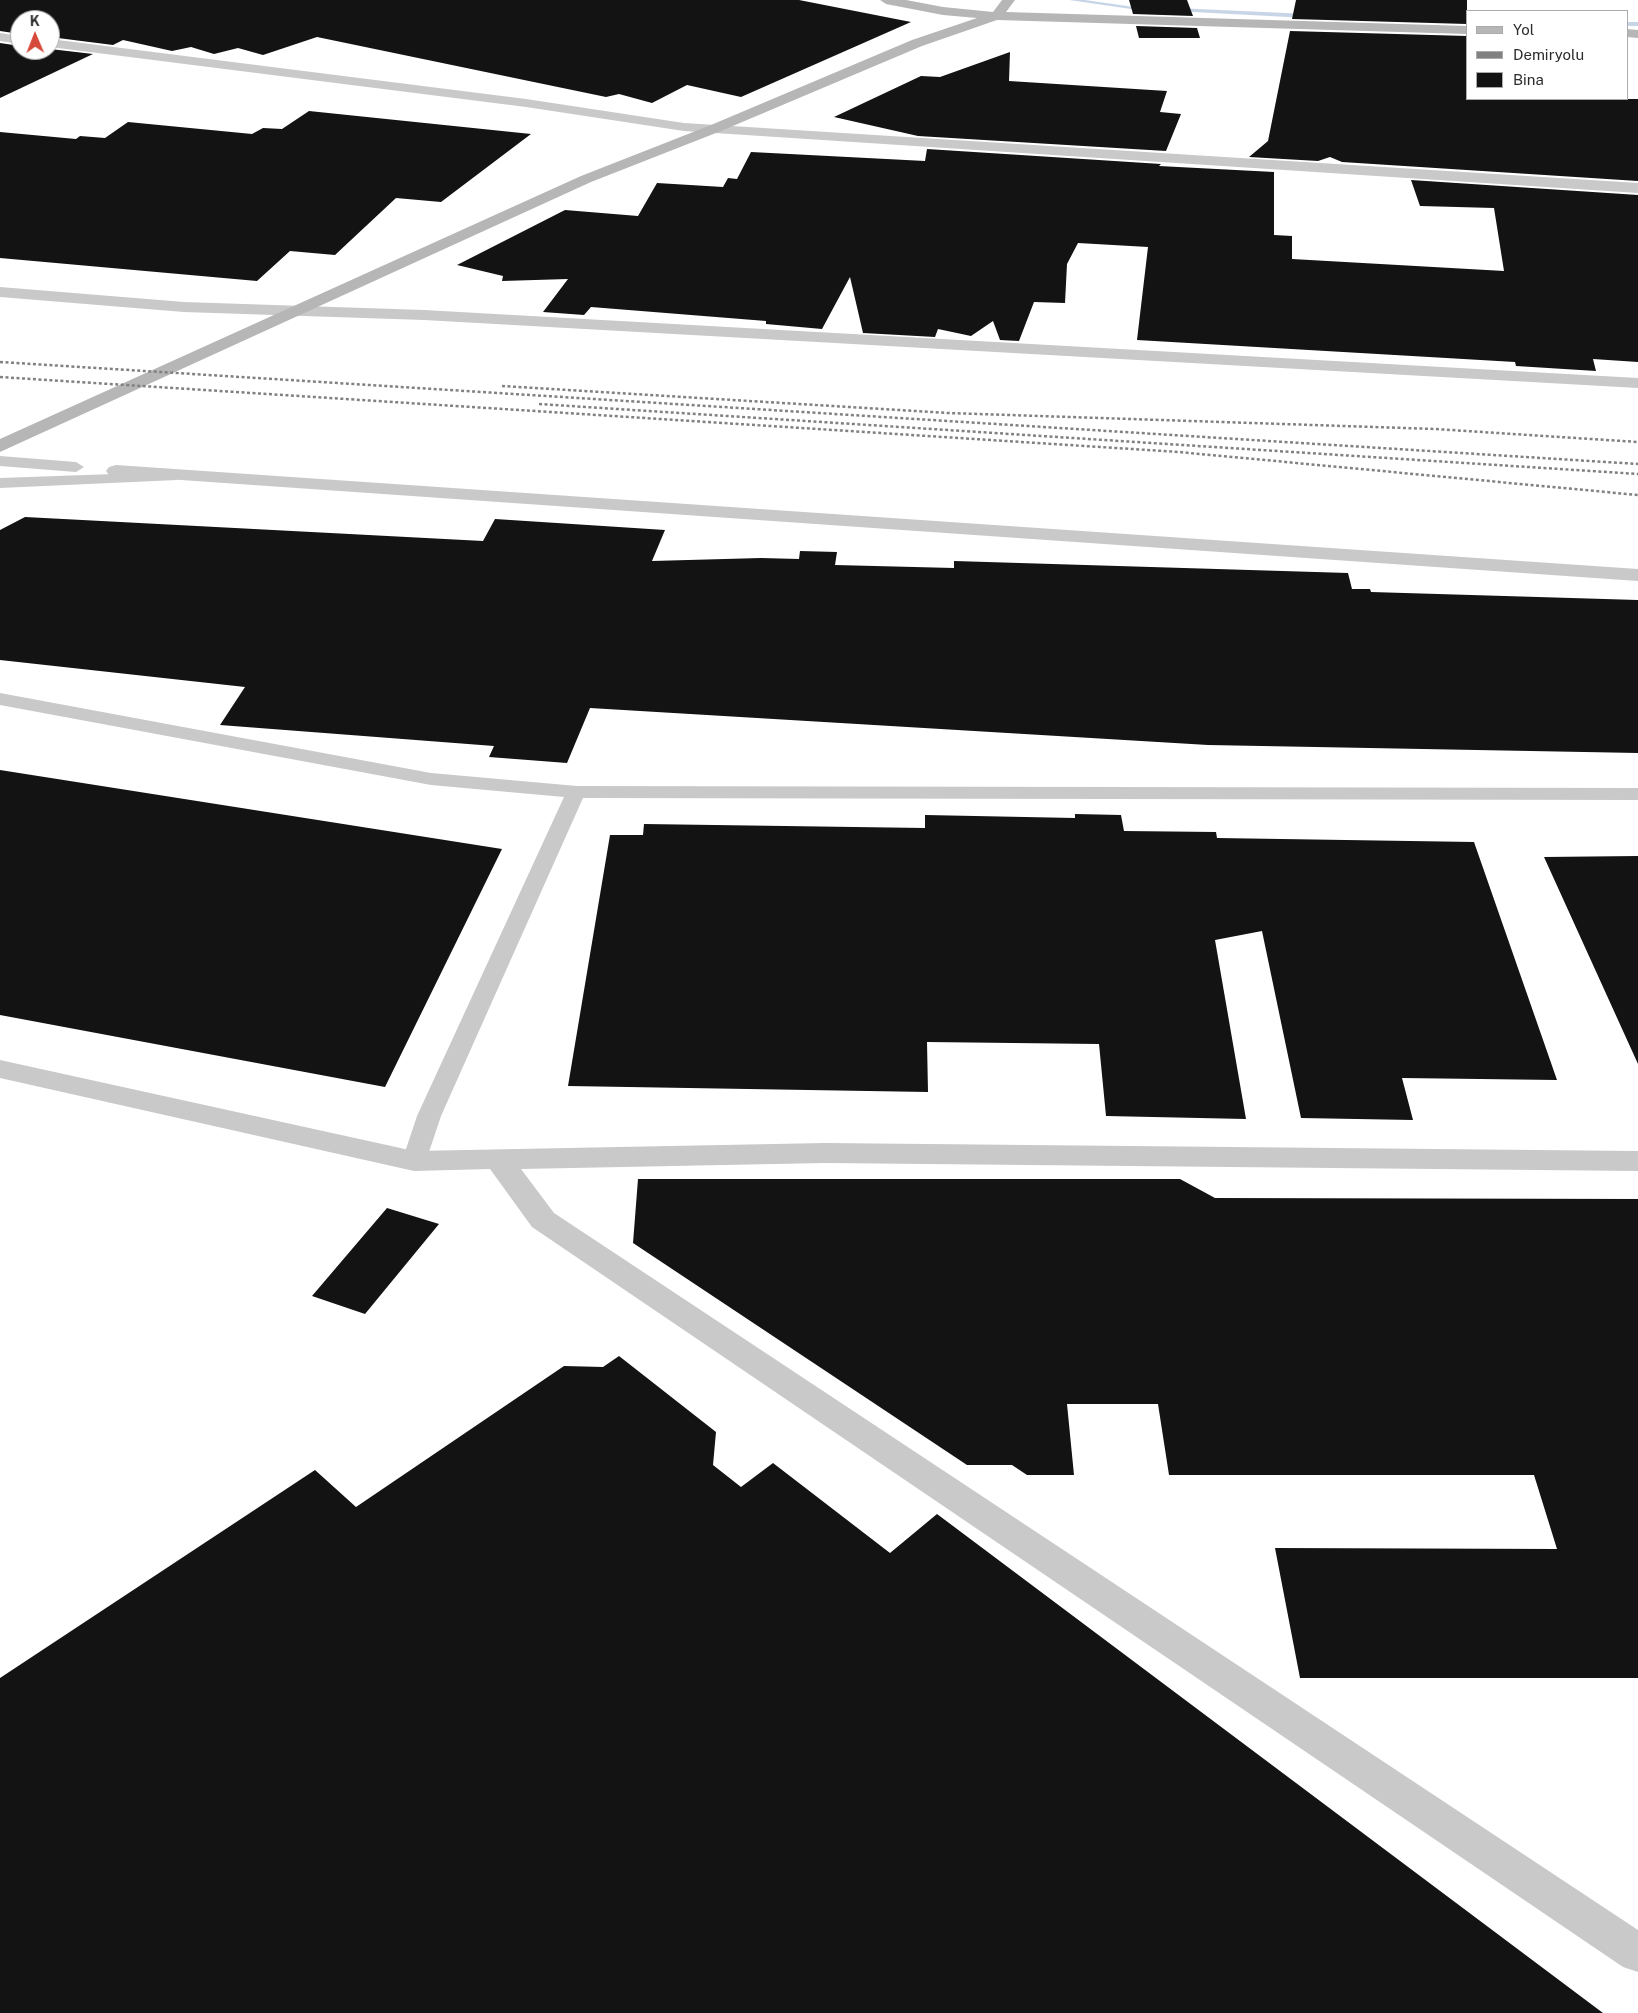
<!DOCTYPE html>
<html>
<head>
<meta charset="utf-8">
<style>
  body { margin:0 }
  #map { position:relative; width:1638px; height:2013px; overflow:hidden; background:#fff; font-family:"Public Sans",sans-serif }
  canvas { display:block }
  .legend { position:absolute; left:1466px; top:10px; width:162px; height:90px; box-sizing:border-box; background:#fff; border:1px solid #ababab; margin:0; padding:6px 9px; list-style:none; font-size:15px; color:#2c2c2c }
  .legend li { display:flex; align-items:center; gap:10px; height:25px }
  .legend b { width:25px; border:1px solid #ababab }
  .north { position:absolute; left:10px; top:10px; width:50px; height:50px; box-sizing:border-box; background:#fff; border:1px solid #ababab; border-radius:50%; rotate:359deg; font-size:14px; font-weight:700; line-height:20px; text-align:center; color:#2c2c2c }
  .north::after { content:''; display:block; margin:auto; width:18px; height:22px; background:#d54a3b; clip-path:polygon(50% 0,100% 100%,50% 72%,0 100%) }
</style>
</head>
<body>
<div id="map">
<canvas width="1638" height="2013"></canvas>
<ul class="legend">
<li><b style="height:6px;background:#b6b6b6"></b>Yol</li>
<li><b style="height:6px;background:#818181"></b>Demiryolu</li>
<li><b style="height:14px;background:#131313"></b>Bina</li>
</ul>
<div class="north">K</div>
</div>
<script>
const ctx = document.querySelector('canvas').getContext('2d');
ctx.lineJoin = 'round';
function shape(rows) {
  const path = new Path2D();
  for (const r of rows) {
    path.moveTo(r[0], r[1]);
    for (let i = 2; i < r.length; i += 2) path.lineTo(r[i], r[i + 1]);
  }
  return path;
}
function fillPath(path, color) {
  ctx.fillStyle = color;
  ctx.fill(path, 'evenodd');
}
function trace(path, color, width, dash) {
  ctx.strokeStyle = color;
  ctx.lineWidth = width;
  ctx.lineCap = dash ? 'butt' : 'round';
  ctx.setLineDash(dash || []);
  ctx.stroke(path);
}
const stream = shape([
  [1069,0,1085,0,1148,9,1145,11,1069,0],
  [1176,8,1307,14,1310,16,1307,18,1174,11,1176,8],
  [1627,22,1638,22,1638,26,1627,26,1627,22]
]);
const building = shape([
  [0,0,799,0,911,22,741,97,687,85,652,103,619,94,606,97,317,37,263,55,238,48,214,54,191,47,172,51,123,40,113,45,50,37,50,20,20,20,20,34,0,31],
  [1129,0,1187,0,1193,16,1133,14],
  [1296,0,1467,0,1467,24,1292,19],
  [1136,26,1197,28,1200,38,1139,38],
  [1290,31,1467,36,1467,99,1638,99,1638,181,1342,162,1330,157,1318,161,1249,157,1268,141],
  [0,43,20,46,20,50,50,49,93,54,0,98],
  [1010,52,1009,81,1167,91,1160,112,1181,114,1166,151,918,136,834,117,921,76,940,77],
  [309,111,531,134,441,202,396,198,335,255,290,251,257,281,0,258,0,132,76,139,80,136,105,138,128,122,252,134,263,128,282,129],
  [927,149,1161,164,1159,166,1274,172,1274,235,1292,236,1292,259,1504,271,1494,208,1420,206,1411,180,1638,195,1638,362,1593,359,1596,371,1516,366,1515,362,1137,340,1148,247,1078,243,1067,264,1065,303,1034,302,1019,341,1000,340,993,321,971,336,938,329,935,337,863,333,850,277,822,329,766,324,766,321,591,307,584,315,543,312,568,279,502,281,503,276,457,265,565,210,638,216,657,183,723,187,728,178,737,179,751,152,925,161],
  [25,517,483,541,495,519,665,530,652,561,761,558,799,559,800,551,837,552,835,565,954,568,954,561,1348,573,1352,589,1370,589,1371,592,1638,600,1638,753,1208,745,590,708,567,763,489,757,494,746,220,725,245,687,0,660,0,530],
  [0,770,502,849,385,1087,0,1015],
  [1075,814,1121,815,1124,831,1216,832,1217,838,1474,842,1557,1080,1402,1078,1413,1120,1301,1118,1262,931,1215,940,1246,1119,1106,1116,1099,1044,927,1042,928,1092,568,1086,610,835,643,835,644,824,925,828,925,815,1075,818],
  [1638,856,1638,1064,1544,857],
  [638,1179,1180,1179,1215,1198,1638,1199,1638,1678,1300,1678,1275,1548,1557,1549,1534,1475,1169,1475,1158,1404,1067,1404,1074,1475,1027,1475,1012,1465,967,1465,633,1243],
  [387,1208,439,1224,365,1314,312,1296],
  [619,1356,716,1432,713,1465,741,1487,773,1463,890,1553,937,1514,1603,2013,0,2013,0,1678,315,1470,356,1507,564,1366,603,1367]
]);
const lane = shape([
  [0,456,76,462,84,467,76,472,0,466,0,456],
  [171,472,177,474,179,477,177,480,0,488,0,478,171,472],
  [0,693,431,773,577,786,1638,788,1638,800,583,798,441,1116,426,1161,423,1167,414,1169,405,1167,402,1161,417,1116,564,797,431,785,0,705,0,693]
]);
const street = shape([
  [0,33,20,36,20,44,0,41,0,33],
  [50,39,526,99,684,123,1638,183,1638,193,684,131,526,107,50,47,50,39],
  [0,287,184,302,424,310,1638,378,1638,388,424,320,184,312,0,297,0,287],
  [116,465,1638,569,1638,581,109,475,106,471,109,467,116,465],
  [0,1060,414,1151,825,1143,1638,1151,1638,1171,825,1163,521,1169,554,1213,1638,1930,1638,1972,1623,1967,532,1227,490,1169,414,1171,0,1078,0,1060]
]);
const secondary = shape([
  [880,0,906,0,943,7,993,12,1002,0,1015,0,1006,12,1467,26,1467,34,997,20,922,46,721,131,591,182,0,452,0,439,581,176,711,125,912,40,977,18,943,15,886,4,880,0],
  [1627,29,1638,30,1638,38,1627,37,1627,29]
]);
const rail = shape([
  [0,362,1638,464],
  [0,377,1179,452,1638,495],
  [502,386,948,413,1435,429,1638,442],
  [539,404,1638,474]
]);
fillPath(stream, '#c7d5e7');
fillPath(building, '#131313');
fillPath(lane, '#c9c9c9');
fillPath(street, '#c9c9c9');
fillPath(secondary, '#b6b6b6');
trace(rail, '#818181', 2.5, [3, 2.5]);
</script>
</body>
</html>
